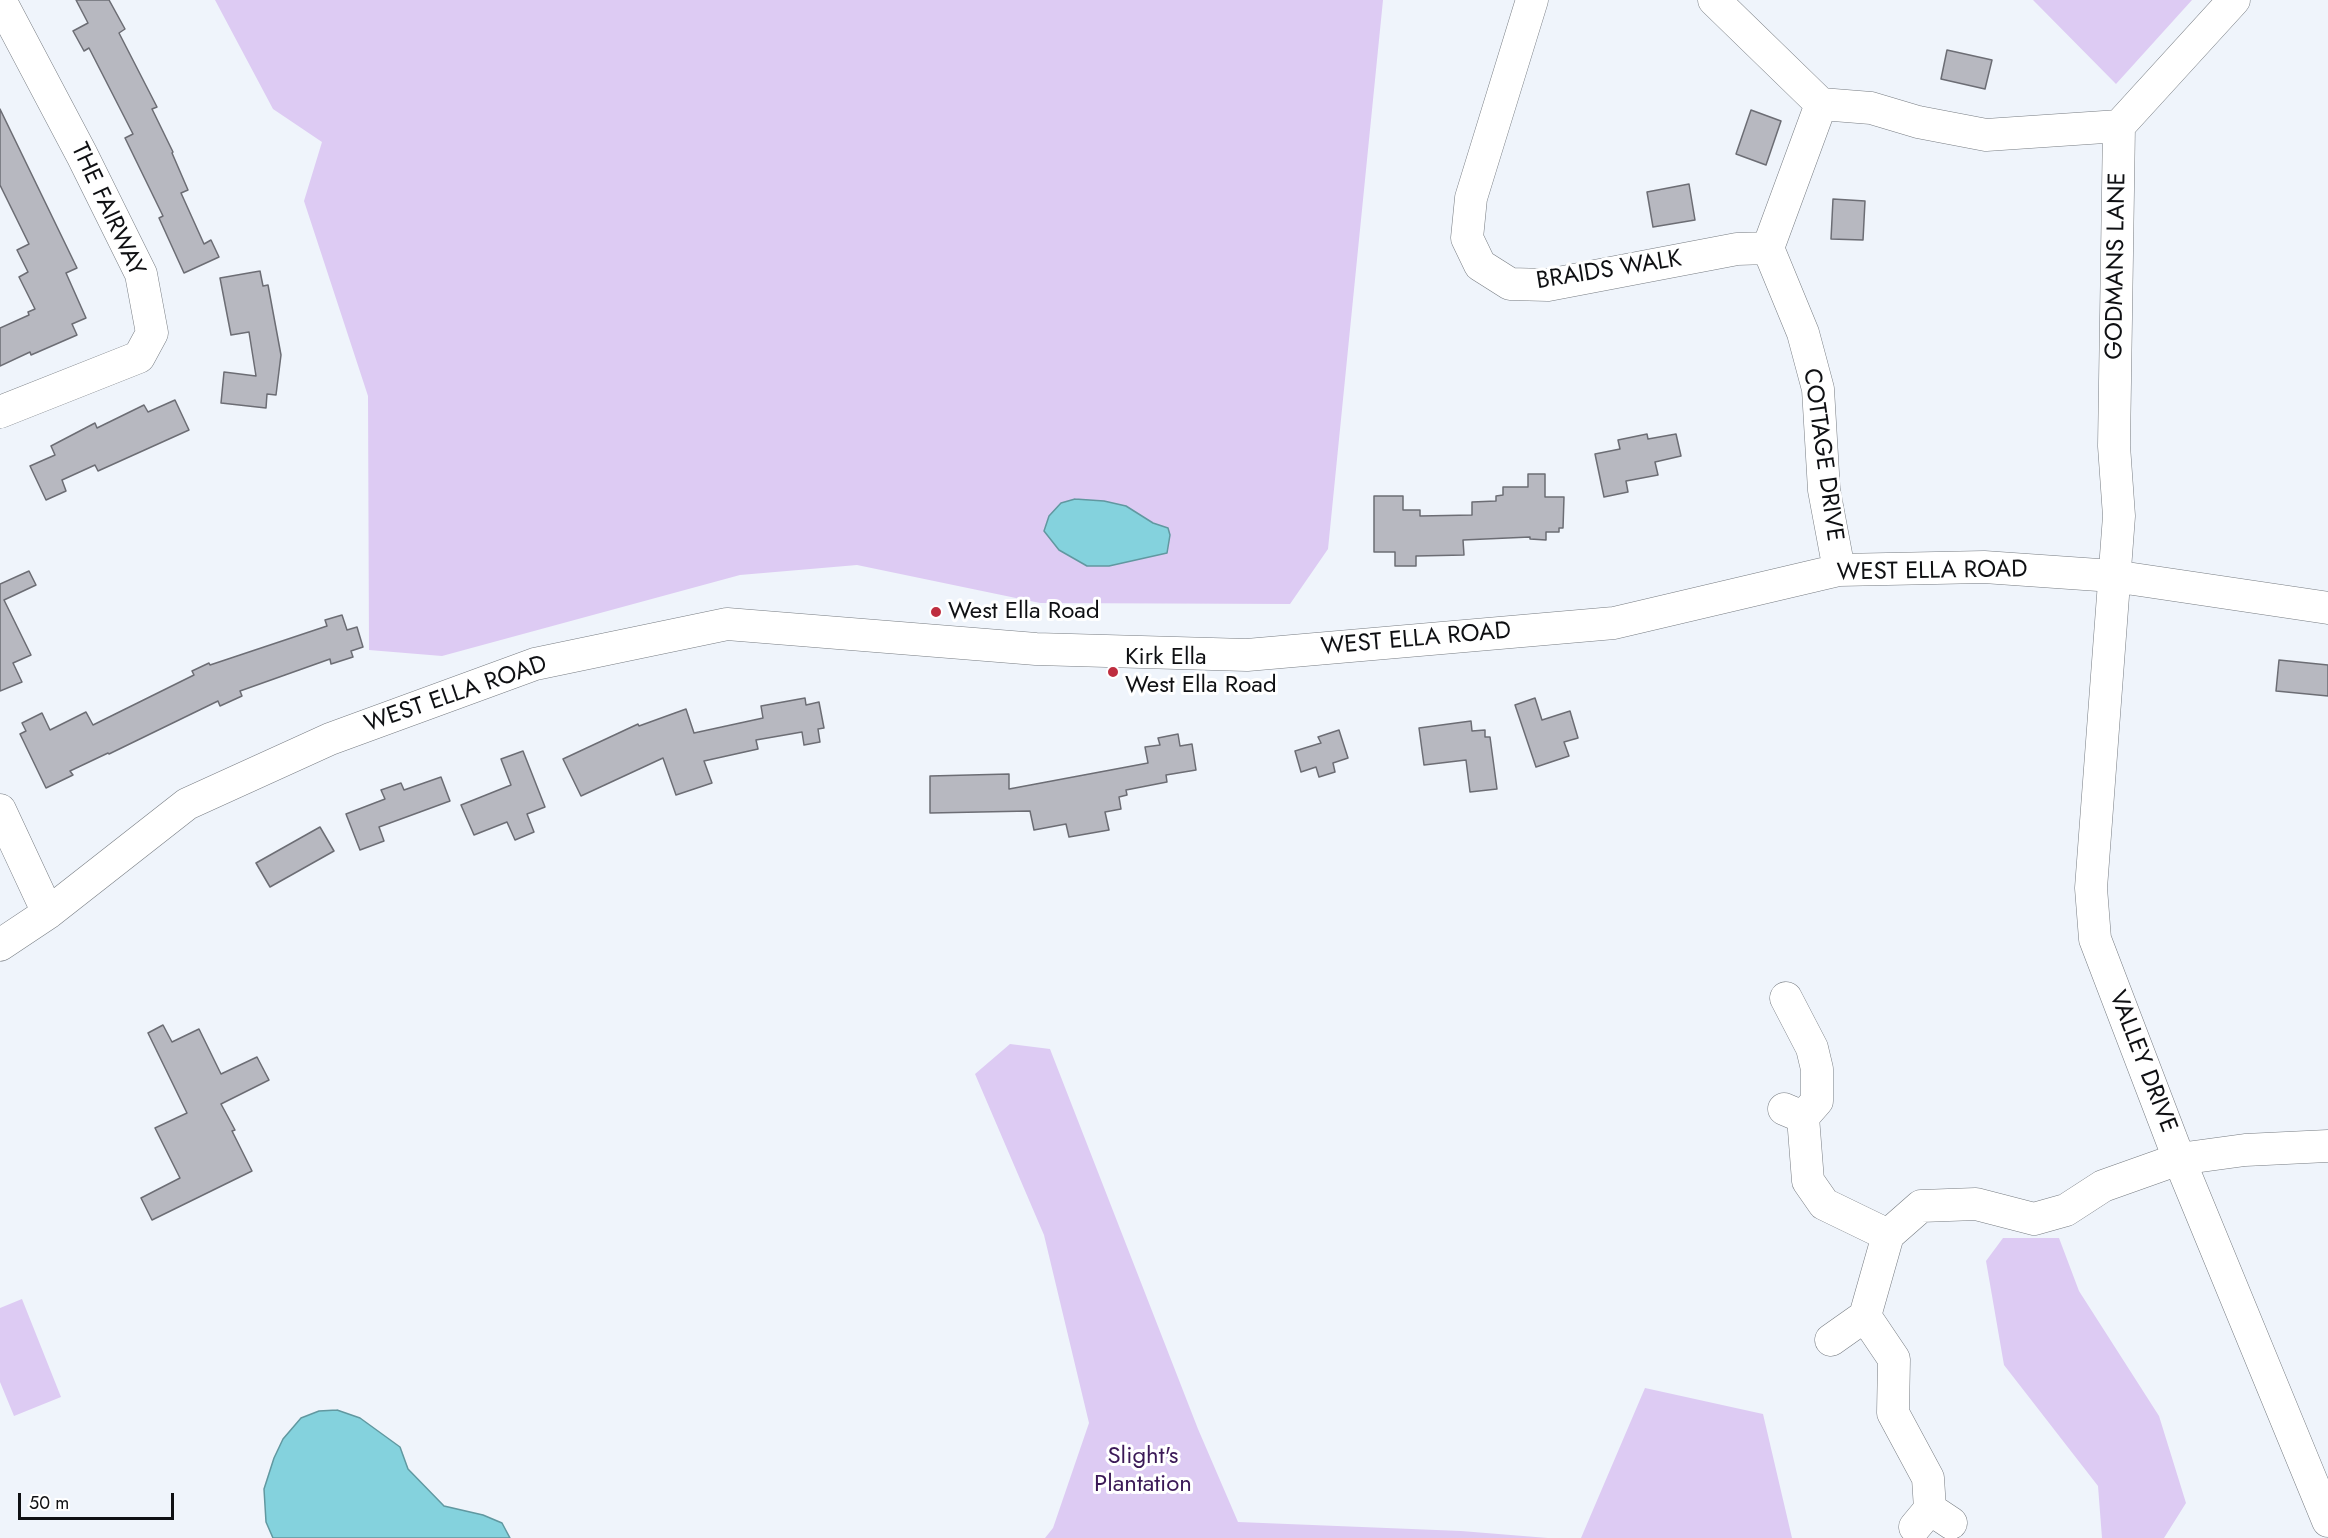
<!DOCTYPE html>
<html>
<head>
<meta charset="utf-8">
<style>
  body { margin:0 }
  #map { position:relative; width:2328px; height:1538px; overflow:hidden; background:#eff4fb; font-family:Jost,sans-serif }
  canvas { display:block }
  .scale { position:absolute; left:18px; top:1493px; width:156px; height:27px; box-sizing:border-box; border:3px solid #0f1013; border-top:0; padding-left:8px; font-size:18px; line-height:21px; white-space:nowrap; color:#0f1013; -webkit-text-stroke:4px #fff; paint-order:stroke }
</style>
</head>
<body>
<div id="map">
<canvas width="2328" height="1538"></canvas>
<div class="scale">50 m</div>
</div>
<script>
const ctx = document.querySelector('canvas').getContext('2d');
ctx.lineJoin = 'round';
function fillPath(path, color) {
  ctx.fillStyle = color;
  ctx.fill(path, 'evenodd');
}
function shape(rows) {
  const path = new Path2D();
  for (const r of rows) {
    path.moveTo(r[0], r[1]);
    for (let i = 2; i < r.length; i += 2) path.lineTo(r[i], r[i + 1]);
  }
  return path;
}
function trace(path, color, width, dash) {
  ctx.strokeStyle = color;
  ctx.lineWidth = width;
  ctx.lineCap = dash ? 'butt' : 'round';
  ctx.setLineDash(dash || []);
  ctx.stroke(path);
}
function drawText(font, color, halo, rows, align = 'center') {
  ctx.font = font + ' Jost,sans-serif';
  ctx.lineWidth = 6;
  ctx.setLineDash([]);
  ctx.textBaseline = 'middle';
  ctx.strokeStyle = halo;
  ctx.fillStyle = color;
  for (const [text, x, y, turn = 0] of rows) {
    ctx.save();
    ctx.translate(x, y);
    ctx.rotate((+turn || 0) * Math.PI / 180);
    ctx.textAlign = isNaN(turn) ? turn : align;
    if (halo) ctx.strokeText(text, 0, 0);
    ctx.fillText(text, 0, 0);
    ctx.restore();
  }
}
const green = shape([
  [215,0,1383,0,1328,549,1290,604,1040,603,857,565,740,575,442,656,369,650,368,396,304,201,322,142,273,109],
  [2033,0,2192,0,2116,84],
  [1010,1044,1050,1049,1198,1429,1238,1522,1461,1531,1548,1538,1045,1538,1053,1528,1089,1423,1044,1235,975,1074],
  [2003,1238,2059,1238,2079,1291,2159,1416,2186,1503,2164,1538,2102,1538,2098,1486,2004,1365,1986,1261],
  [22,1299,61,1397,14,1416,0,1382,0,1308],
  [1645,1388,1763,1414,1792,1538,1581,1538]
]);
const water = shape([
  [1075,499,1104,501,1126,506,1153,523,1168,528,1170,535,1167,553,1109,566,1087,566,1059,550,1044,531,1049,516,1061,503,1075,499],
  [337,1410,360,1418,400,1447,408,1469,444,1506,483,1515,502,1523,510,1538,273,1538,266,1522,264,1489,274,1458,283,1439,301,1418,319,1411,337,1410]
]);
const building = shape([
  [76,0,109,0,125,29,119,33,157,107,152,109,173,152,172,153,188,190,181,193,204,244,211,240,219,257,184,273,159,218,163,216,125,138,133,134,89,48,84,51,73,31,88,23,76,0],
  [1947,50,1992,60,1985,89,1941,79,1947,50],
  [0,109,77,268,66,273,86,318,72,324,77,335,31,355,30,352,0,366,0,328,29,315,28,312,35,309,19,277,28,272,17,250,29,244,0,185,0,109],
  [1751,110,1781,121,1766,165,1736,154,1751,110],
  [1689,184,1695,220,1653,227,1647,192,1689,184],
  [1833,199,1865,201,1863,240,1831,239,1833,199],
  [260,271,263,286,268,285,281,355,276,395,267,394,266,408,221,403,224,372,256,376,249,332,231,335,220,278,260,271],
  [175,400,189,430,98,471,95,465,62,480,66,491,46,500,30,466,55,455,51,446,95,423,97,428,144,405,148,412,175,400],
  [1647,434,1648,439,1676,434,1681,456,1655,462,1658,475,1626,481,1628,492,1604,497,1595,454,1620,449,1618,440,1647,434],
  [1528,474,1545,474,1545,497,1564,497,1563,528,1559,528,1559,532,1546,532,1546,540,1530,539,1530,537,1463,540,1464,555,1416,556,1416,566,1395,566,1395,552,1374,552,1374,496,1403,496,1403,510,1420,510,1420,516,1472,515,1472,502,1496,501,1496,496,1503,495,1503,487,1528,487,1528,474],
  [29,571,36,585,4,600,31,655,13,663,22,682,0,691,0,584,29,571],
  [342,615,347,630,357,627,363,647,351,651,353,657,331,664,330,659,240,691,242,696,220,706,218,701,109,754,108,753,70,771,73,775,46,788,20,734,26,731,22,723,42,713,50,730,86,712,93,725,194,675,192,671,209,663,210,665,327,626,325,620,342,615],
  [2279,660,2328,665,2328,696,2276,691,2279,660],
  [805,698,806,705,819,702,824,728,818,729,820,742,804,745,802,732,756,740,758,749,704,761,712,783,676,795,663,758,581,796,563,759,638,724,639,726,686,709,694,733,763,718,761,706,805,698],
  [1535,698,1542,720,1570,711,1578,738,1564,742,1569,756,1536,767,1515,705,1535,698],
  [1471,721,1472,731,1485,730,1485,737,1490,737,1497,789,1470,792,1466,760,1424,765,1419,728,1471,721],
  [1339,730,1348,758,1333,763,1335,772,1319,777,1316,767,1301,772,1295,751,1321,743,1318,737,1339,730],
  [1178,734,1180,746,1192,744,1196,770,1166,775,1167,782,1126,790,1127,795,1119,797,1121,809,1105,812,1109,830,1069,837,1066,824,1034,830,1030,811,930,813,930,776,1009,774,1009,789,1148,763,1145,747,1160,745,1158,738,1178,734],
  [523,751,545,807,527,814,534,832,515,840,507,822,474,835,461,805,511,785,501,759,523,751],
  [441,777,450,801,379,827,384,841,360,850,346,814,385,799,381,790,401,783,404,790,441,777],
  [320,827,334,851,270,887,256,863,320,827],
  [163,1025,172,1042,199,1029,221,1074,257,1057,269,1080,221,1104,235,1130,232,1131,252,1171,152,1220,141,1198,180,1178,155,1128,187,1113,148,1033,163,1025]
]);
const minor = shape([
  [1532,0,1471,198,1467,238,1480,265,1510,284,1548,285,1737,249,1768,248],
  [1714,0,1821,104,1871,108,1918,122,1986,135,2119,126],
  [2234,0,2119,126,2114,446,2119,516,2091,888,2095,939,2179,1159,2328,1521],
  [1821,104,1768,248,1803,333,1818,389,1824,490,1839,570],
  [0,412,139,357,152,333,141,274,82,155,0,0],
  [0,810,48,913],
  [0,945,48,913,187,804,330,739,535,664,727,624,1036,649,1247,655,1614,623,1839,570,1984,567,2113,576,2328,608],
  [1784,1109,1803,1117,1817,1101,1817,1069,1812,1048,1786,998],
  [1803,1117,1808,1181,1824,1204,1888,1235],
  [1865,1316,1894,1359,1893,1413,1928,1478,1930,1509],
  [1831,1340,1865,1316,1888,1235,1921,1206,1976,1204,2034,1219,2066,1210,2103,1186,2179,1159,2245,1150,2328,1146],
  [1915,1527,1930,1509,1951,1523]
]);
const markers = [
  [936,612,6,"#be2d3f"],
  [1113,672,6,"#be2d3f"]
];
const streetNames = [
  ["THE FAIRWAY",107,210,65],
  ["GODMANS LANE",2117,266,-89],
  ["BRAIDS WALK",1609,271,-9],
  ["COTTAGE DRIVE",1822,455,82],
  ["WEST ELLA ROAD",1932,572,-1],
  ["WEST ELLA ROAD",1416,640,-5],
  ["WEST ELLA ROAD",456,695,-19],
  ["VALLEY DRIVE",2142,1062,69]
];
const poiNames = [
  ["West Ella Road",948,612],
  ["Kirk Ella",1125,658],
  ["West Ella Road",1125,686]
];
const parkNames = [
  ["Slight's",1143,1457],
  ["Plantation",1143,1485]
];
fillPath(green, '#ddcbf3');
fillPath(water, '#84d2dd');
trace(water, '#6198a0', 1.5);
fillPath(building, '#b7b8c0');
trace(building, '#6c6d74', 1.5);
trace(minor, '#777c82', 33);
trace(minor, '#fff', 32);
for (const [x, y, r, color] of markers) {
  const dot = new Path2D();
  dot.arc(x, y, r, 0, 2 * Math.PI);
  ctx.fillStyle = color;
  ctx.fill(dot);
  trace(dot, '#fff', 2);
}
drawText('24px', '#0f1013', '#fff', streetNames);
drawText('24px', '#0f1013', '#fff', poiNames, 'left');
drawText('24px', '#3b1957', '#fff', parkNames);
</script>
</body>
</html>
